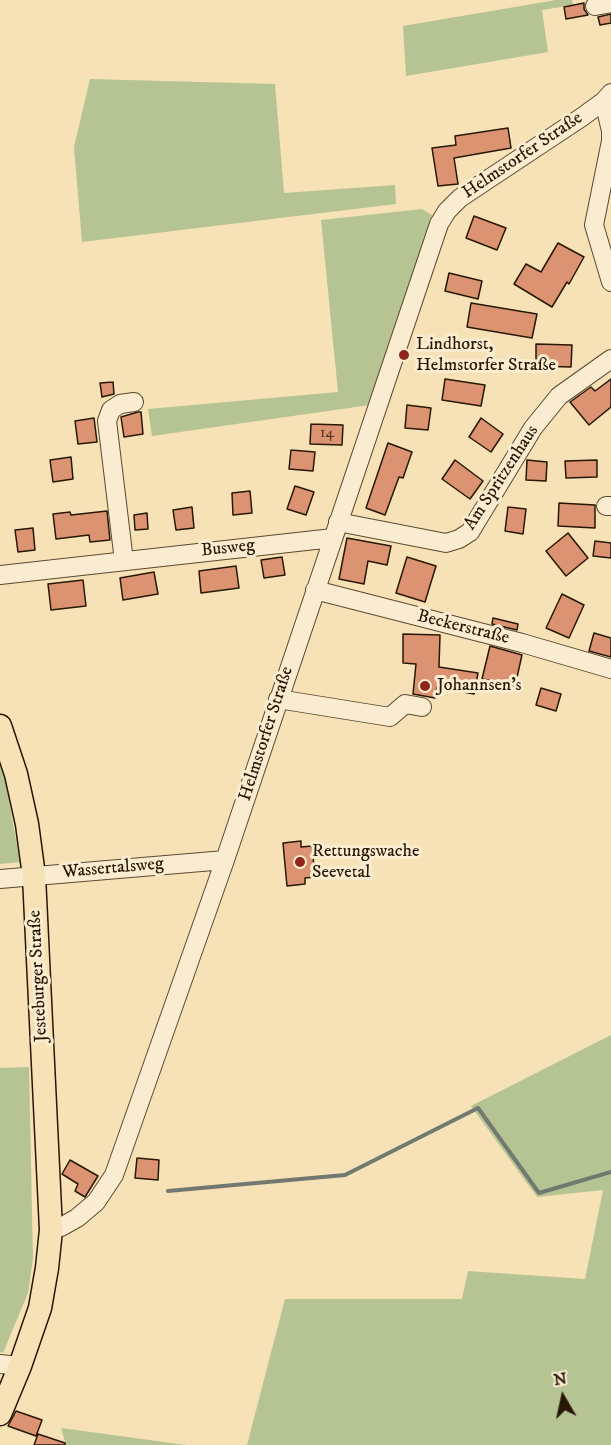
<!DOCTYPE html>
<html>
<head>
<meta charset="utf-8">
<style>
  body { margin:0 }
  #map { position:relative; width:611px; height:1445px; overflow:hidden; background:#f6e2b6; font-family:"IM FELL DW Pica",serif }
  canvas { display:block }
  .north { position:absolute; left:533px; top:1367px; width:60px; height:60px; -webkit-text-stroke:4px #f9ecd0; paint-order:stroke; rotate:351deg; font-size:16px; font-weight:700; line-height:24px; text-align:center; color:#281704 }
  .north::after { content:''; display:block; margin:auto; width:21px; height:27px; background:#281704; clip-path:polygon(50% 0,100% 100%,50% 72%,0 100%) }
</style>
</head>
<body>
<div id="map">
<canvas width="611" height="1445"></canvas>
<div class="north">N</div>
</div>
<script>
const ctx = document.querySelector('canvas').getContext('2d');
ctx.lineJoin = 'round';
function fillPath(path, color) {
  ctx.fillStyle = color;
  ctx.fill(path, 'evenodd');
}
function shape(rows) {
  const path = new Path2D();
  for (const r of rows) {
    path.moveTo(r[0], r[1]);
    for (let i = 2; i < r.length; i += 2) path.lineTo(r[i], r[i + 1]);
  }
  return path;
}
function trace(path, color, width, dash) {
  ctx.strokeStyle = color;
  ctx.lineWidth = width;
  ctx.lineCap = dash ? 'butt' : 'round';
  ctx.setLineDash(dash || []);
  ctx.stroke(path);
}
function drawText(font, color, halo, rows, align = 'center') {
  ctx.font = font + ' "IM FELL DW Pica",serif';
  ctx.lineWidth = 6;
  ctx.setLineDash([]);
  ctx.textBaseline = 'middle';
  ctx.strokeStyle = halo;
  ctx.fillStyle = color;
  for (const [text, x, y, turn = 0] of rows) {
    ctx.save();
    ctx.translate(x, y);
    ctx.rotate((+turn || 0) * Math.PI / 180);
    ctx.textAlign = isNaN(turn) ? turn : align;
    if (halo) ctx.strokeText(text, 0, 0);
    ctx.fillText(text, 0, 0);
    ctx.restore();
  }
}
const green = shape([
  [556,0,572,0,573,5,542,10,548,52,406,76,403,26],
  [90,79,275,84,284,193,395,185,396,204,82,242,74,147],
  [422,209,432,215,370,405,152,436,148,409,338,392,321,220],
  [0,762,3,768,20,862,0,864],
  [611,1035,611,1445,247,1445,285,1299,462,1299,468,1271,585,1279,603,1190,537,1197,471,1106],
  [29,1067,33,1258,28,1293,3,1353,0,1352,0,1068],
  [61,1428,186,1445,66,1445]
]);
const stream = shape([
  [168,1191,345,1175,478,1108,539,1193,611,1172]
]);
const building = shape([
  [584,3,584,9,588,15,566,19,564,7,584,3],
  [611,14,611,23,600,25,598,17,611,14],
  [508,128,511,148,454,158,458,184,438,186,432,148,456,145,455,136,508,128],
  [474,216,506,228,497,250,466,238,474,216],
  [558,243,584,257,569,284,567,282,552,307,514,284,526,264,541,272,558,243],
  [449,273,482,281,478,299,445,291,449,273],
  [471,303,537,314,532,338,467,327,471,303],
  [536,344,572,345,571,367,536,366,536,344],
  [445,379,485,385,481,406,442,400,445,379],
  [611,379,611,407,589,425,570,402,591,387,595,391,611,379],
  [113,382,114,394,102,397,100,383,113,382],
  [407,405,431,408,428,430,405,428,407,405],
  [138,412,141,412,143,434,124,437,121,417,138,412],
  [94,418,97,442,78,444,75,421,94,418],
  [481,418,503,434,491,452,469,437,481,418],
  [311,424,343,425,342,445,310,444,311,424],
  [388,443,412,452,403,478,399,477,385,515,366,508,388,443],
  [291,450,315,452,313,471,289,469,291,450],
  [71,457,73,479,53,482,50,460,71,457],
  [455,460,483,481,470,499,442,479,455,460],
  [527,460,547,462,546,481,526,480,527,460],
  [597,460,597,477,566,478,565,461,597,460],
  [295,486,314,492,306,515,287,509,295,486],
  [250,491,252,513,233,515,232,493,250,491],
  [559,503,595,505,595,528,558,526,559,503],
  [192,507,194,528,176,530,173,510,192,507],
  [508,507,526,509,523,534,505,531,508,507],
  [107,511,110,540,90,542,89,535,56,539,53,514,70,512,71,515,107,511],
  [147,513,148,529,135,530,134,515,147,513],
  [33,528,35,550,18,552,15,530,33,528],
  [568,533,588,558,566,576,546,551,568,533],
  [347,538,391,546,387,565,368,561,364,584,339,579,347,538],
  [595,541,611,543,611,558,593,556,595,541],
  [282,557,285,575,264,578,261,560,282,557],
  [407,557,436,566,425,602,396,593,407,557],
  [236,566,239,588,201,593,199,571,236,566],
  [154,572,158,594,123,600,120,578,154,572],
  [83,580,86,606,51,610,48,584,83,580],
  [562,594,584,605,569,638,546,628,562,594],
  [493,618,518,624,517,630,492,624,493,618],
  [594,633,611,638,611,657,589,651,594,633],
  [403,634,440,635,439,667,478,673,474,694,437,687,435,698,413,694,416,664,403,663,403,634],
  [490,646,522,655,515,686,482,679,490,646],
  [541,688,561,694,556,711,536,705,541,688],
  [301,841,301,847,312,846,315,877,305,878,305,884,287,886,283,843,301,841],
  [137,1158,159,1160,158,1180,135,1178,137,1158],
  [70,1160,98,1176,85,1197,75,1191,78,1184,62,1174,70,1160],
  [16,1411,42,1420,36,1436,8,1426,16,1411],
  [38,1434,65,1443,65,1445,34,1445,38,1434]
]);
const minor = shape([
  [595,6,611,3],
  [604,101,611,131,611,141,594,225,611,282],
  [606,506,611,506],
  [338,522,446,543,459,539,470,532,533,428,559,396,611,359],
  [124,561,107,421,111,410,120,404,134,402],
  [0,575,333,538],
  [315,590,522,643,611,669],
  [278,699,390,717,405,704,422,707],
  [0,879,225,860],
  [51,1230,61,1227,77,1218,96,1202,114,1175,225,860,439,224,447,211,460,198,582,117,604,101,611,93],
  [0,1364,20,1366]
]);
const major = shape([
  [0,726,16,774,27,824,34,876,51,1230,47,1268,40,1308,20,1366,0,1414]
]);
const markers = [
  [404,355,6,"#8f2418"],
  [425,686,6,"#8f2418"],
  [300,862,6,"#8f2418"]
];
const numberNames = [
  ["14",327,434]
];
const streetNames = [
  ["Helmstorfer Straße",523,156,-34],
  ["Am Spritzenhaus",502,478,-57],
  ["Busweg",228,549,-6],
  ["Beckerstraße",463,628,14],
  ["Helmstorfer Straße",267,734,-72],
  ["Wassertalsweg",113,869,-5],
  ["Jesteburger Straße",39,976,-93]
];
const poiNames = [
  ["Lindhorst,",416,345],
  ["Helmstorfer Straße",416,366],
  ["Johannsen's",437,686],
  ["Rettungswache",312,852],
  ["Seevetal",312,873]
];
fillPath(green, '#b6c493');
trace(stream, '#717971', 4);
fillPath(building, '#db9372');
trace(building, '#281704', 1.5);
trace(minor, '#5c4a30', 20);
trace(major, '#281704', 25);
trace(minor, '#f9ecd0', 18);
trace(major, '#f6e2b6', 22);
for (const [x, y, r, color] of markers) {
  const dot = new Path2D();
  dot.arc(x, y, r, 0, 2 * Math.PI);
  ctx.fillStyle = color;
  ctx.fill(dot);
  trace(dot, '#f9ecd0', 2);
}
drawText('15px', '#553620', null, numberNames);
drawText('18px', '#281704', '#f9ecd0', streetNames);
drawText('18px', '#281704', '#f9ecd0', poiNames, 'left');
</script>
</body>
</html>
